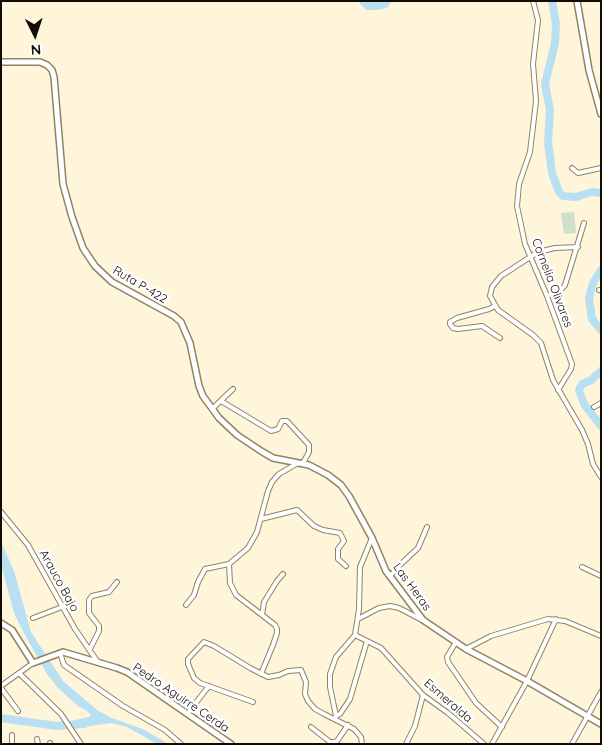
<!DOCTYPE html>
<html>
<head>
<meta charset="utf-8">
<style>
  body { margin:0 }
  #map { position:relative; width:602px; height:745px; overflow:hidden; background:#fef5da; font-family:Quicksand,sans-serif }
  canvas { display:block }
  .frame { position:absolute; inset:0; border:2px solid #100d03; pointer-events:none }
  .north { position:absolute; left:10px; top:10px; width:50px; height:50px; -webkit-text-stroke:4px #fff; paint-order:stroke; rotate:176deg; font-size:14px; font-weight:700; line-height:20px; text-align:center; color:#100d03 }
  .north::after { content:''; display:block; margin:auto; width:18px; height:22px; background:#100d03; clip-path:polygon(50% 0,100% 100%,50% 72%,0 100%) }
</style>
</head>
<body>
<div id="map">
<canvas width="602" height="745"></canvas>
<div class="frame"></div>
<div class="north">N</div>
</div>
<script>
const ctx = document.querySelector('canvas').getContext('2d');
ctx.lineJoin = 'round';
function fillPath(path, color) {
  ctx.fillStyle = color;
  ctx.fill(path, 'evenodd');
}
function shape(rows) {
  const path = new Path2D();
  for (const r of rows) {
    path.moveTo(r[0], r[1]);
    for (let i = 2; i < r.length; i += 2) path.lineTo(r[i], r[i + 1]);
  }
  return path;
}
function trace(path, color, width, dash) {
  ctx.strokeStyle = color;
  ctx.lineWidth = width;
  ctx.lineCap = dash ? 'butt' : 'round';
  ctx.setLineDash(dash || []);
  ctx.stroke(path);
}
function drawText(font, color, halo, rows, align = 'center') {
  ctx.font = font + ' Quicksand,sans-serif';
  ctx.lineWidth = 5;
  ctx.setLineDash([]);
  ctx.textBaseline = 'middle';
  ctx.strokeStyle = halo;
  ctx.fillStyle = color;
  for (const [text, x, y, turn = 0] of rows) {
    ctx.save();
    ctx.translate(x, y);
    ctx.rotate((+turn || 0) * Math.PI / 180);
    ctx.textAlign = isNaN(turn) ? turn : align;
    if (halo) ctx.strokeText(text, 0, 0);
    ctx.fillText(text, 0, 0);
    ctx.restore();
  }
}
const green = shape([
  [574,212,576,233,564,234,561,213]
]);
const water = shape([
  [1,542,14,571,31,632,63,681,97,710,112,718,145,730,168,744,157,744,127,727,111,723,76,728,71,721,89,717,91,715,87,711,78,706,59,689,47,674,25,635,14,613,1,565]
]);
const river = shape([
  [363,1,368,6,378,6,385,4,387,1],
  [552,1,556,24,555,43,545,84,550,110,548,142,552,173,559,192,563,196,576,197,592,192,601,193],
  [601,270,593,283,589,298,592,319,601,330],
  [601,371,591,380,582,384,579,390,584,404,601,426],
  [1,718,57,726,84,724]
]);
const minor = shape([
  [533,1,538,20,533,64,536,101,530,152,519,184,517,206,525,244,547,296,572,364,571,369,558,390],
  [572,168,578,173,601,168],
  [578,247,555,248,538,252,501,276,492,287,490,296,498,310,533,335,541,343,553,380,582,430,588,444,593,464,601,477],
  [599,290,601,290],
  [547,296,560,291,565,285,584,223],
  [495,306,489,309,457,318,450,322,450,324,453,328,458,329,482,326,500,338],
  [221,401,271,431,278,429,282,421,287,421,309,445,309,452,303,463],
  [594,407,601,403],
  [212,409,233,389],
  [1,512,28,545,75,629,97,661],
  [261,519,297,510,314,526,323,530,340,533,344,541,338,549,338,559,346,566],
  [582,567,601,576],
  [390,576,401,564,418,548,427,527],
  [186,605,194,595,198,582,205,569,229,564],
  [262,615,264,602,277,581,283,574],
  [33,618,62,607],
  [358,619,379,608,390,606,399,608,422,620],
  [355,635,381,648,423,695,448,713,484,744],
  [456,642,447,657,448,662,476,703,502,727],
  [90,649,99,631,99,626,89,613,89,600,92,596,109,592,117,582],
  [466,649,491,636,548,619,565,621,601,636],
  [60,653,64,665,123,706,165,730,181,744],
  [19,673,61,714,81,744],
  [261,674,273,645,277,633,277,629,275,625,236,595,230,583,229,564,248,548,257,532,268,491,272,482,279,474,298,463],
  [1,686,33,663],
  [1,688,18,711],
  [253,702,200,683,194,678,188,664,188,659,204,642,214,646,250,668,268,677,279,675,288,671,301,670,306,682,305,694,308,701,315,709,324,714,354,729,361,737,362,744],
  [187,714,209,686],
  [336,716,340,714,350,699,367,641],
  [335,719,336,716,330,687,330,674,336,657,355,635,359,609,360,567,372,538],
  [311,727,330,742,334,742,337,741,348,725],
  [12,735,12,744],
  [37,739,38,744],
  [50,743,50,744],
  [406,744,415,726,423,695],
  [492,744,527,681,556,619],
  [572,744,601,692]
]);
const tertiary = shape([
  [577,1,589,70,601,114],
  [1,62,40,62,47,65,52,70,54,77,63,184,72,217,83,248,95,266,112,282,174,316,181,322,190,343,199,386,203,396,219,418,237,435,261,451,273,458,309,465,328,475,341,485,349,496,372,538,386,571,423,620,466,649,527,681,601,724],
  [1,623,12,630,33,663,63,652,117,668,127,672,231,744]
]);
const streetNames = [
  ["Cornelia Olivares",552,283,69],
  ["Ruta P-422",140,285,31],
  ["Arauco Bajo",59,581,61],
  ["Las Heras",412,587,54],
  ["Pedro Aguirre Cerda",181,698,34],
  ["Esmeralda",448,701,41]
];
fillPath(green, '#cfe1cb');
fillPath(water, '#b8e0f2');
trace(river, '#b8e0f2', 8);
trace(minor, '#8e8464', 6);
trace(tertiary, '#8e8464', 8);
trace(minor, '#fff', 4);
trace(tertiary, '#fff', 5);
drawText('12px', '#100d03', '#fff', streetNames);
</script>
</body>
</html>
